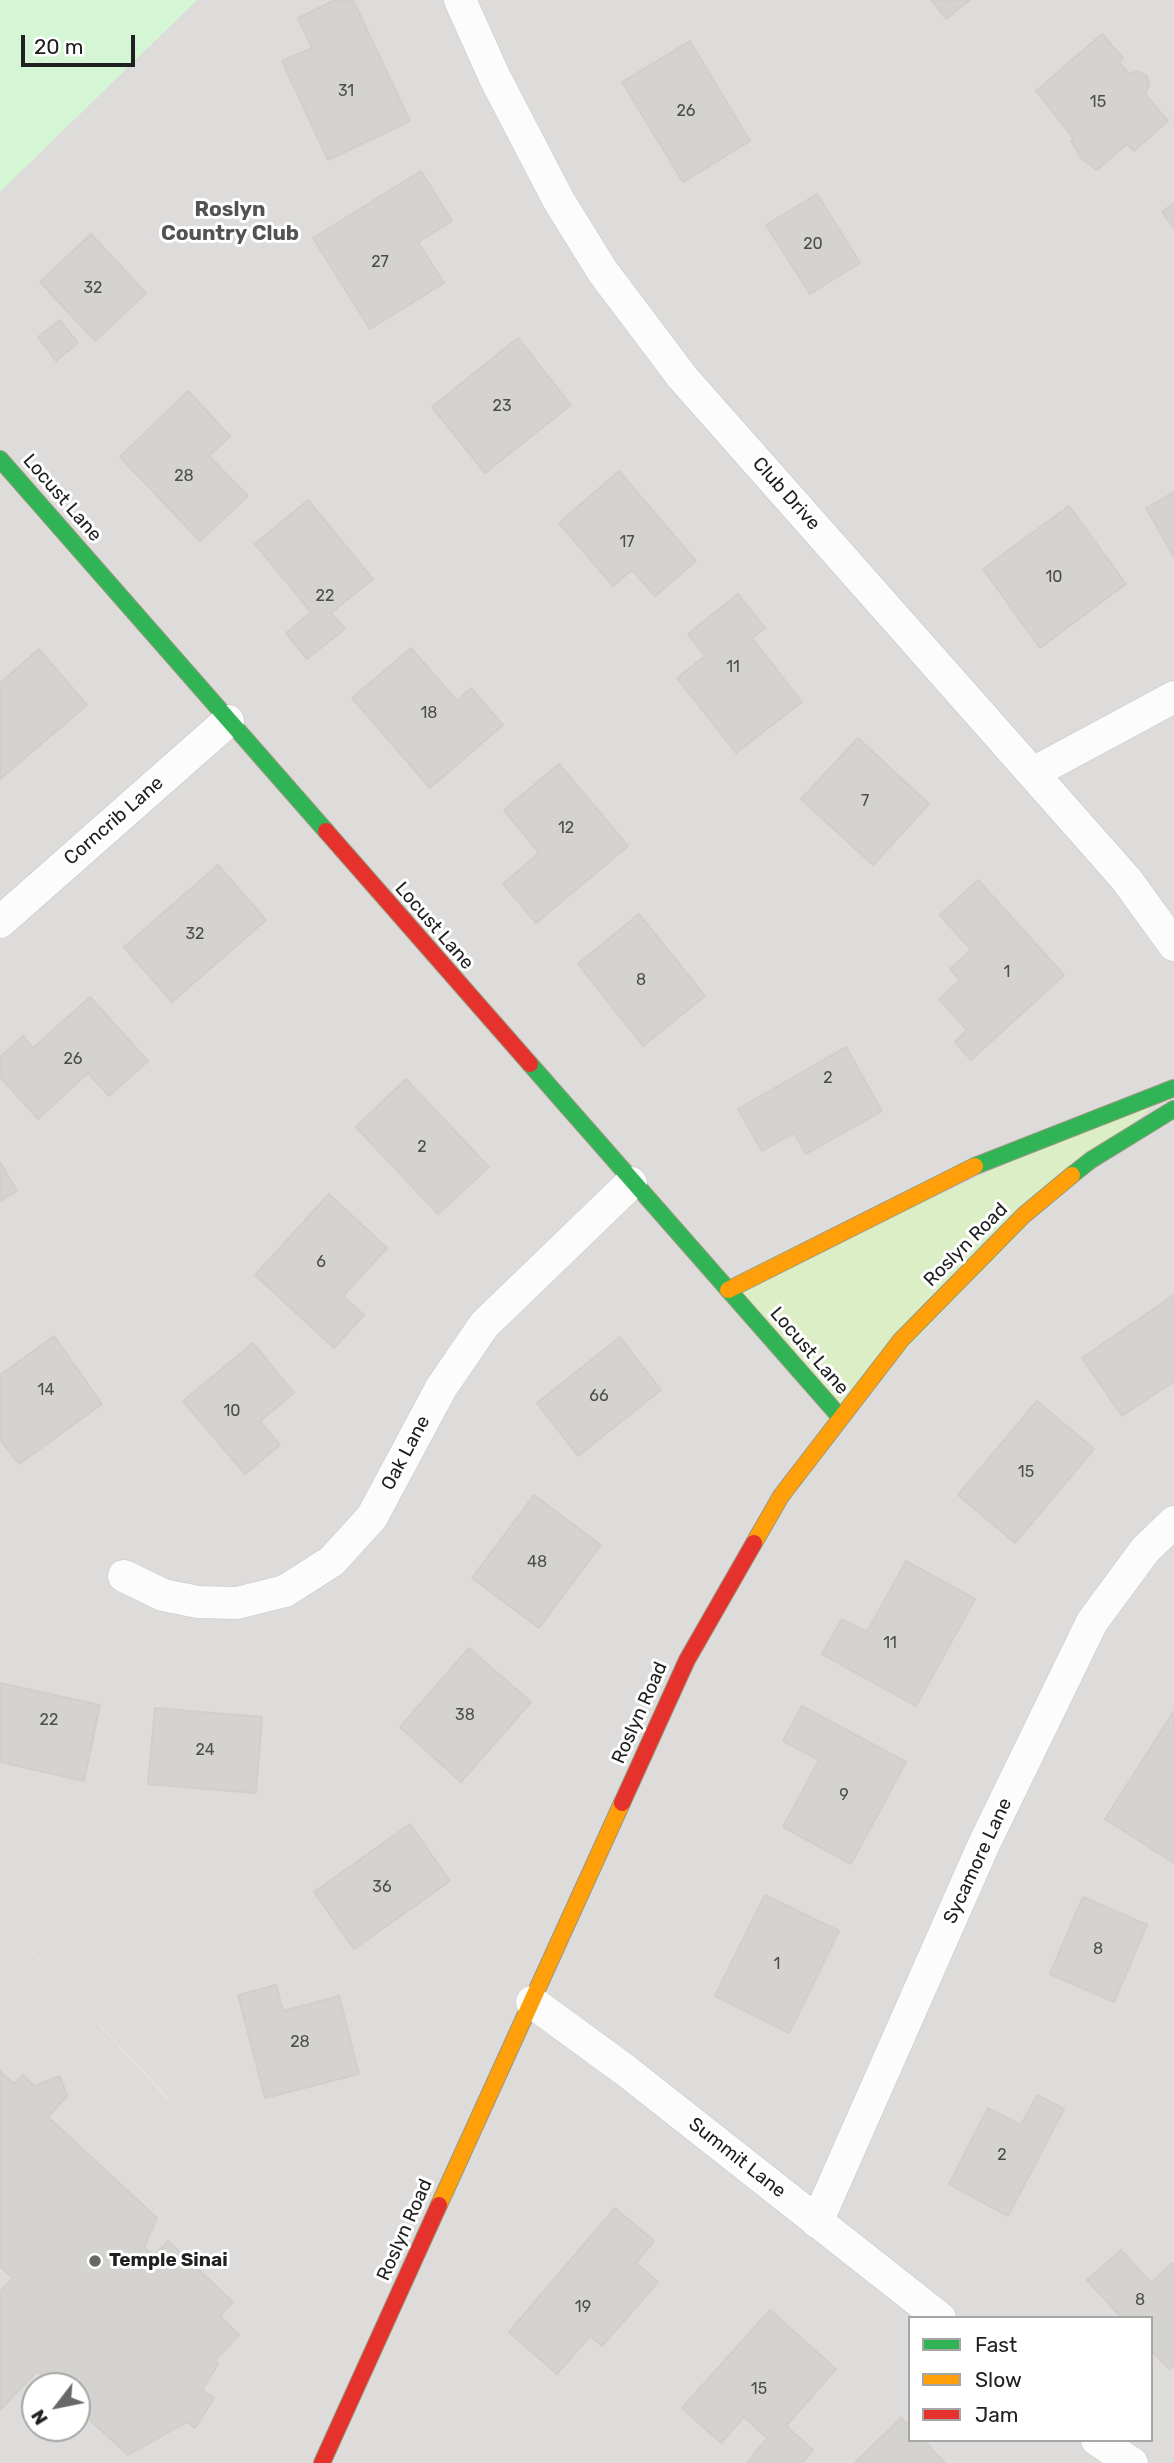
<!DOCTYPE html>
<html>
<head>
<meta charset="utf-8">
<style>
  body { margin:0 }
  #map { position:relative; width:1174px; height:2463px; overflow:hidden; background:#efede9; font-family:Rubik,sans-serif }
  canvas { display:block }
  .legend { position:absolute; left:908px; top:2316px; width:245px; height:126px; box-sizing:border-box; background:#fff; border:2px solid #a6a6a6; margin:0; padding:9px 12px; list-style:none; font-size:21px; color:#202020 }
  .legend li { display:flex; align-items:center; gap:14px; height:35px }
  .legend b { width:35px; border:2px solid #a6a6a6 }
  .north { position:absolute; left:21px; top:2372px; width:70px; height:70px; box-sizing:border-box; background:#fff; border:2px solid #a6a6a6; border-radius:50%; rotate:238deg; font-size:19px; font-weight:700; line-height:28px; text-align:center; color:#202020 }
  .north::after { content:''; display:block; margin:auto; width:24px; height:32px; background:#686866; clip-path:polygon(50% 0,100% 100%,50% 72%,0 100%) }
  .scale { position:absolute; left:21px; top:35px; width:114px; height:32px; box-sizing:border-box; border:4px solid #202020; border-top:0; padding-left:9px; font-size:21px; line-height:24px; white-space:nowrap; color:#202020; -webkit-text-stroke:5px #fff; paint-order:stroke }
</style>
</head>
<body>
<div id="map">
<canvas width="1174" height="2463"></canvas>
<ul class="legend">
<li><b style="height:9px;background:#30b455"></b>Fast</li>
<li><b style="height:9px;background:#ff9f0a"></b>Slow</li>
<li><b style="height:9px;background:#e5322d"></b>Jam</li>
</ul>
<div class="north">N</div>
<div class="scale">20 m</div>
</div>
<script>
const ctx = document.querySelector('canvas').getContext('2d');
ctx.lineJoin = 'round';
function fillPath(path, color) {
  ctx.fillStyle = color;
  ctx.fill(path, 'evenodd');
}
function shape(rows) {
  const path = new Path2D();
  for (const r of rows) {
    path.moveTo(r[0], r[1]);
    for (let i = 2; i < r.length; i += 2) path.lineTo(r[i], r[i + 1]);
  }
  return path;
}
function trace(path, color, width, dash) {
  ctx.strokeStyle = color;
  ctx.lineWidth = width;
  ctx.lineCap = dash ? 'butt' : 'round';
  ctx.setLineDash(dash || []);
  ctx.stroke(path);
}
function drawText(font, color, halo, rows, align = 'center') {
  ctx.font = font + ' Rubik,sans-serif';
  ctx.lineWidth = 6;
  ctx.setLineDash([]);
  ctx.textBaseline = 'middle';
  ctx.strokeStyle = halo;
  ctx.fillStyle = color;
  for (const [text, x, y, turn = 0] of rows) {
    ctx.save();
    ctx.translate(x, y);
    ctx.rotate((+turn || 0) * Math.PI / 180);
    ctx.textAlign = isNaN(turn) ? turn : align;
    if (halo) ctx.strokeText(text, 0, 0);
    ctx.fillText(text, 0, 0);
    ctx.restore();
  }
}
const residential = shape([
  [0,0,1174,0,1174,2463,322,2463,168,2098,0,1917],
  [910,2318,1151,2318,1151,2440,910,2440]
]);
const religious = shape([
  [0,1917,382,2331,322,2463,0,2463],
  [35,2386,77,2386,77,2428,35,2428]
]);
const grass = shape([
  [1174,1088,1091,1160,840,1417,728,1290]
]);
const park = shape([
  [0,0,197,0,0,192]
]);
const building = shape([
  [335,0,353,0,410,121,328,160,282,61,312,48,298,18,335,0],
  [931,0,970,0,946,19,931,0],
  [1102,34,1123,58,1119,62,1129,74,1138,71,1147,76,1149,86,1145,94,1168,121,1134,151,1127,144,1097,170,1081,158,1071,141,1074,139,1036,91,1102,34],
  [690,41,750,141,683,182,622,82,690,41],
  [421,171,452,221,418,242,444,283,370,329,313,238,421,171],
  [817,194,860,263,810,294,766,225,817,194],
  [1174,203,1174,228,1162,212,1174,203],
  [91,234,146,293,95,341,40,282,91,234],
  [60,320,78,343,56,361,38,337,60,320],
  [518,338,571,405,485,473,432,407,518,338],
  [188,391,230,436,209,456,248,496,200,541,120,457,188,391],
  [619,471,696,561,655,596,632,570,613,586,559,523,619,471],
  [1174,492,1174,557,1146,508,1174,492],
  [308,500,373,579,331,613,345,629,307,659,286,633,311,612,255,544,308,500],
  [1069,506,1126,584,1040,648,983,569,1069,506],
  [738,594,765,628,752,638,802,702,736,753,677,678,705,656,688,634,738,594],
  [411,648,457,701,471,688,503,725,430,788,352,698,411,648],
  [39,649,87,705,0,779,0,683,39,649],
  [858,738,929,804,873,865,801,799,858,738],
  [559,764,628,846,536,923,503,884,539,853,504,810,559,764],
  [218,865,266,920,172,1002,124,947,218,865],
  [978,880,1064,975,971,1060,955,1042,967,1030,939,999,960,980,950,969,971,950,940,915,978,880],
  [639,914,705,996,643,1046,578,964,639,914],
  [90,997,148,1061,109,1096,88,1073,38,1119,0,1077,0,1057,23,1036,33,1048,90,997],
  [846,1047,882,1111,806,1154,794,1133,762,1151,738,1109,846,1047],
  [406,1079,489,1167,438,1214,356,1127,406,1079],
  [0,1162,17,1191,0,1201,0,1162],
  [329,1194,387,1248,343,1296,364,1315,334,1348,255,1275,329,1194],
  [1174,1295,1174,1381,1122,1416,1082,1358,1174,1295],
  [54,1336,102,1404,19,1464,0,1439,0,1375,54,1336],
  [620,1337,661,1390,578,1456,537,1403,620,1337],
  [253,1343,294,1393,260,1421,280,1445,245,1474,183,1401,253,1343],
  [1037,1401,1094,1449,1015,1543,958,1495,1037,1401],
  [534,1495,601,1545,539,1628,472,1578,534,1495],
  [906,1561,975,1599,916,1706,822,1654,842,1619,867,1632,906,1561],
  [469,1648,531,1702,461,1782,400,1727,469,1648],
  [0,1683,100,1705,84,1781,0,1762,0,1683],
  [802,1706,906,1762,851,1864,783,1827,819,1760,783,1741,802,1706],
  [155,1708,262,1717,256,1793,148,1784,155,1708],
  [1174,1711,1174,1863,1105,1819,1174,1711],
  [410,1824,450,1881,354,1949,314,1892,410,1824],
  [765,1895,839,1931,789,2033,715,1996,765,1895],
  [1083,1897,1147,1925,1114,2002,1050,1974,1083,1897],
  [276,1985,283,2011,339,1996,359,2074,265,2098,238,1995,276,1985],
  [0,2071,14,2084,23,2075,34,2086,60,2076,67,2096,48,2117,157,2218,144,2247,154,2256,168,2241,233,2302,220,2316,239,2335,215,2360,218,2364,202,2390,214,2398,195,2428,187,2422,128,2455,77,2408,77,2386,54,2386,37,2371,0,2410,0,2292,13,2278,0,2266,0,2071],
  [1037,2095,1064,2109,1008,2216,949,2184,988,2108,1021,2125,1037,2095],
  [615,2208,654,2241,636,2263,658,2282,602,2346,590,2336,557,2374,509,2332,615,2208],
  [1121,2250,1151,2283,1172,2263,1174,2266,1174,2365,1169,2369,1151,2350,1151,2318,1122,2318,1087,2280,1121,2250],
  [770,2310,836,2369,786,2426,813,2450,802,2463,747,2463,767,2438,744,2417,721,2443,682,2408,770,2310],
  [901,2418,910,2427,910,2440,923,2440,945,2463,855,2463,901,2418]
]);
const street = shape([
  [460,0,495,78,559,201,603,272,683,378,1126,879,1174,945],
  [1033,773,1174,697],
  [0,922,228,721],
  [124,1576,163,1595,198,1602,237,1603,285,1591,332,1561,372,1517,441,1388,484,1325,631,1183],
  [532,2002,625,2070,940,2318],
  [817,2222,984,1844,1092,1622,1145,1550,1174,1522],
  [1097,2440,1132,2463]
]);
const fast = shape([
  [0,459,326,831],
  [530,1064,840,1417],
  [975,1166,1174,1088],
  [1072,1175,1091,1160,1174,1109]
]);
const slow = shape([
  [728,1290,975,1166],
  [754,1543,781,1496,901,1340,1024,1215,1072,1175],
  [439,2205,622,1803]
]);
const jam = shape([
  [326,831,530,1064],
  [622,1803,687,1660,754,1543],
  [322,2463,439,2205]
]);
const markers = [
  [95,2261,7,"#686866"]
];
const numberNames = [
  ["31",346,91],
  ["15",1098,102],
  ["26",686,111],
  ["20",813,244],
  ["27",380,262],
  ["32",93,288],
  ["23",502,406],
  ["28",184,476],
  ["17",627,542],
  ["10",1054,577],
  ["22",325,596],
  ["11",733,667],
  ["18",429,713],
  ["7",865,801],
  ["12",566,828],
  ["32",195,934],
  ["1",1007,972],
  ["8",641,980],
  ["26",73,1059],
  ["2",828,1078],
  ["2",422,1147],
  ["6",321,1262],
  ["14",46,1390],
  ["66",599,1396],
  ["10",232,1411],
  ["15",1026,1472],
  ["48",537,1562],
  ["11",890,1643],
  ["38",465,1715],
  ["22",49,1720],
  ["24",205,1750],
  ["9",844,1795],
  ["36",382,1887],
  ["8",1098,1949],
  ["1",777,1964],
  ["28",300,2042],
  ["2",1002,2155],
  ["8",1140,2300],
  ["19",583,2307],
  ["15",759,2389]
];
const streetNames = [
  ["Club Drive",786,494,48],
  ["Locust Lane",62,498,49],
  ["Corncrib Lane",114,821,-41],
  ["Locust Lane",434,926,49],
  ["Roslyn Road",966,1245,-45],
  ["Locust Lane",809,1351,49],
  ["Oak Lane",406,1453,-62],
  ["Roslyn Road",640,1713,-66],
  ["Sycamore Lane",978,1861,-65],
  ["Summit Lane",737,2158,38],
  ["Roslyn Road",405,2230,-66]
];
const poiNames = [
  ["Temple Sinai",109,2261]
];
const neighbourhoodNames = [
  ["Roslyn",230,210],
  ["Country Club",230,234]
];
fillPath(residential, '#dedcda');
fillPath(religious, '#dddcda');
fillPath(grass, '#dceec5');
fillPath(park, '#d5f6d5');
fillPath(building, '#d5d3d0');
trace(building, '#d2ceca', 2);
trace(street, '#c7c6c5', 33);
trace(fast, '#98997f', 18);
trace(slow, '#98997f', 18);
trace(jam, '#98997f', 18);
trace(street, '#fdfcfc', 32);
trace(fast, '#30b455', 16);
trace(slow, '#ff9f0a', 16);
trace(jam, '#e5322d', 16);
for (const [x, y, r, color] of markers) {
  const dot = new Path2D();
  dot.arc(x, y, r, 0, 2 * Math.PI);
  ctx.fillStyle = color;
  ctx.fill(dot);
  trace(dot, '#fff', 2.5);
}
drawText('16px', '#4d4d4c', null, numberNames);
drawText('19px', '#202020', '#fff', streetNames);
drawText('bold 19px', '#202020', '#fff', poiNames, 'left');
drawText('bold 21px', '#535353', '#fff', neighbourhoodNames);
</script>
</body>
</html>
